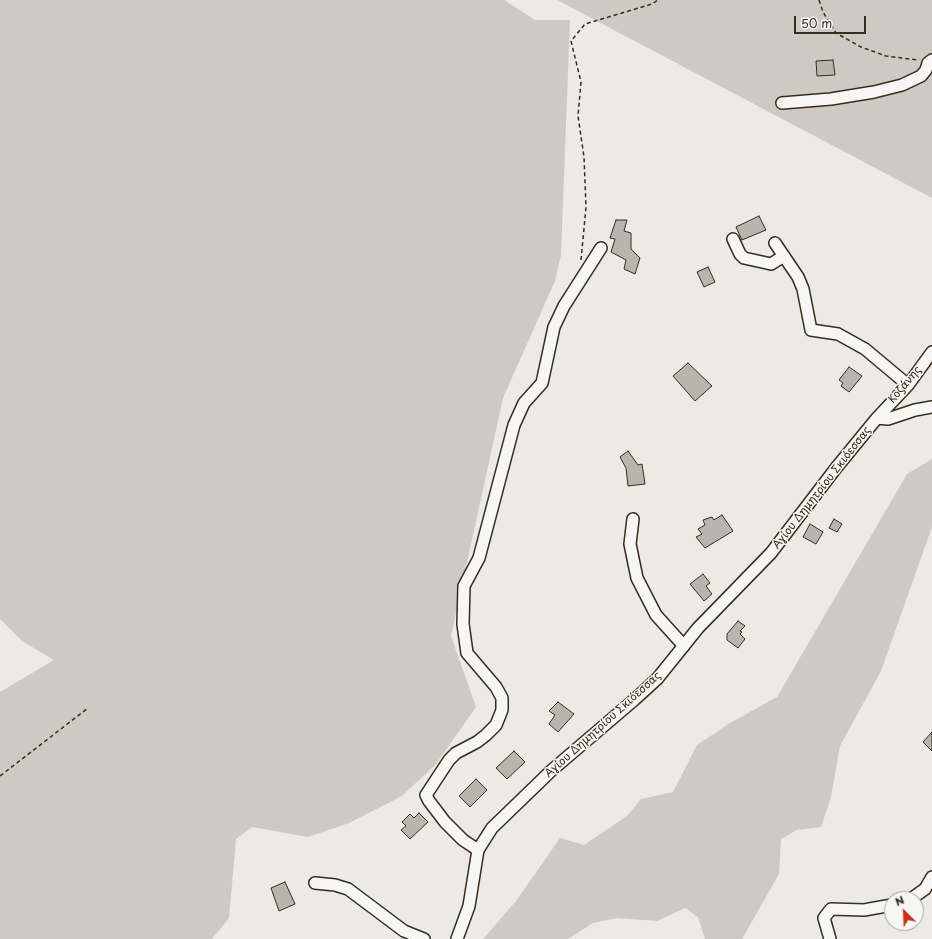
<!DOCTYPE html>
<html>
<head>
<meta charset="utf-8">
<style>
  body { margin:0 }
  #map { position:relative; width:932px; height:939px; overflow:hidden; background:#ebeae5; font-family:"Playpen Sans",sans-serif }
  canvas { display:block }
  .north { position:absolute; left:884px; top:891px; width:40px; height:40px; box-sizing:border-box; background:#f6f6f2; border:1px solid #aba49d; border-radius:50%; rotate:336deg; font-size:11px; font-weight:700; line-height:16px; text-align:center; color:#3b2a1e }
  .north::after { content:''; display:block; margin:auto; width:14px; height:18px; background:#c8321e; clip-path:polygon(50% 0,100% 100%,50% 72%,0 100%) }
  .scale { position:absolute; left:794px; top:16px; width:72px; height:18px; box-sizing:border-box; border:2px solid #3b2a1e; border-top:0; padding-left:5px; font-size:12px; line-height:14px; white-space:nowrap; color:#3b2a1e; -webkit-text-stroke:3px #f6f6f2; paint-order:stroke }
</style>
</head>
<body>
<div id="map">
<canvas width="932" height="939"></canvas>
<div class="north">N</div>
<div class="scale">50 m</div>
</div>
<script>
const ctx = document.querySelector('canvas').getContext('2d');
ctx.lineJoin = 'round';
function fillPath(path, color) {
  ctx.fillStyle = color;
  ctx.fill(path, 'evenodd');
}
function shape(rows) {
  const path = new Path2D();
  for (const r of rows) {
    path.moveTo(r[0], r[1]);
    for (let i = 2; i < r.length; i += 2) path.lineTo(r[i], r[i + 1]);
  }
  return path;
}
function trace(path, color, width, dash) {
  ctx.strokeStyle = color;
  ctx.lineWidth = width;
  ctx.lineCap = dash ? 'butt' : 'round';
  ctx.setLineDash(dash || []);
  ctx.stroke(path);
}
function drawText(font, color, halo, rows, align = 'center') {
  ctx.font = font + ' "Playpen Sans",sans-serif';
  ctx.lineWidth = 3;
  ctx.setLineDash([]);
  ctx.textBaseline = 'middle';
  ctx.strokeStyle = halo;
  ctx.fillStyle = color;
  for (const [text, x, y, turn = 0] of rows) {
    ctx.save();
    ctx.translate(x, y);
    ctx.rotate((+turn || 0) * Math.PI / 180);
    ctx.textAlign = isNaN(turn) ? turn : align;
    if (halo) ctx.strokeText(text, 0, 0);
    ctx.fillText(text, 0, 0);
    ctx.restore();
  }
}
const green = shape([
  [0,0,504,0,535,20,570,20,561,255,555,281,503,398,451,636,476,707,436,764,402,796,349,823,308,837,252,827,236,839,229,918,212,939,0,939,0,692,54,660,22,641,0,619],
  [557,0,932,0,932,198],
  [932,459,932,527,881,671,840,746,831,797,821,827,797,830,781,839,779,874,742,939,705,939,698,917,685,908,657,921,617,918,593,923,568,939,483,939,516,901,560,838,584,845,627,816,641,799,673,792,697,745,730,723,777,697,907,474]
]);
const building = shape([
  [833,60,835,75,817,76,816,61,833,60],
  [759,216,766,230,742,240,736,227,759,216],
  [616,220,627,220,624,231,631,233,631,249,640,258,635,274,624,269,626,260,611,252,615,239,610,238,616,220],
  [708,267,715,282,704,287,697,272,708,267],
  [688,363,712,386,695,401,673,376,688,363],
  [849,367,862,376,849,392,841,386,843,383,839,380,849,367],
  [628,451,638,465,642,464,645,484,628,486,626,468,620,457,628,451],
  [722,515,733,531,705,548,696,537,702,534,698,529,705,525,703,520,712,517,714,520,722,515],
  [834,519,842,524,837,532,829,528,834,519],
  [810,524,823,532,816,544,803,537,810,524],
  [703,574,710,583,706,586,712,594,704,601,690,584,703,574],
  [738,621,745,626,740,631,742,632,740,634,745,639,738,648,727,640,727,634,738,621],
  [558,702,574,714,558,732,549,724,555,715,549,711,558,702],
  [932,732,932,751,923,742,932,732],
  [514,751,525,762,507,779,496,768,514,751],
  [476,779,487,790,470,807,459,796,476,779],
  [419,813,428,822,410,839,401,830,406,826,402,822,410,814,414,818,419,813],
  [285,882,295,904,279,911,271,888,285,882]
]);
const path = shape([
  [819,0,823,12,836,33,861,47,886,56,918,60],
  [581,260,586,207,584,157,578,116,581,82,571,41,585,24,652,4,658,0],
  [0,776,88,708]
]);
const minor = shape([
  [782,103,831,99,874,92,902,85,921,76,926,70,928,63,932,60],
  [733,239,740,254,744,258,771,264,784,256],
  [775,243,798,277,803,289,811,330,838,334,865,349,908,385],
  [877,418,888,419,915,410,932,407],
  [633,519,630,544,637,578,656,615,684,646],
  [478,850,463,840,445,822,429,801,426,795,449,760,456,753,477,742,486,735,496,725,502,710,502,698,496,687,467,653,463,624,464,586,479,558,514,425,524,403,542,383,554,327,564,306,601,248],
  [315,883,335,885,348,889,404,931,424,939],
  [911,899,925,889,932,877],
  [457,939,469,906,478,850,492,828,552,770,634,700,657,679,698,628,771,553,836,468,877,418,908,385,932,352],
  [830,939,824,918,831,909,864,910,892,905]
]);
const streetNames = [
  ["Κοζάνης",905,385,-50],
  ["Αγίου Δημητρίου Σκιόεσσας",822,488,-52],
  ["Αγίου Δημητρίου Σκιόεσσας",603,725,-42]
];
fillPath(green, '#cdcac4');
fillPath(building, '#bab4ae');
trace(building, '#3b2a1e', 1);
trace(minor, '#3b2a1e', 14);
trace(path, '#3b2a1e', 1.5, [4, 3]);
trace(minor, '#f6f6f2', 11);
drawText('11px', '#3b2a1e', '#f6f6f2', streetNames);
</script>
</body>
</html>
